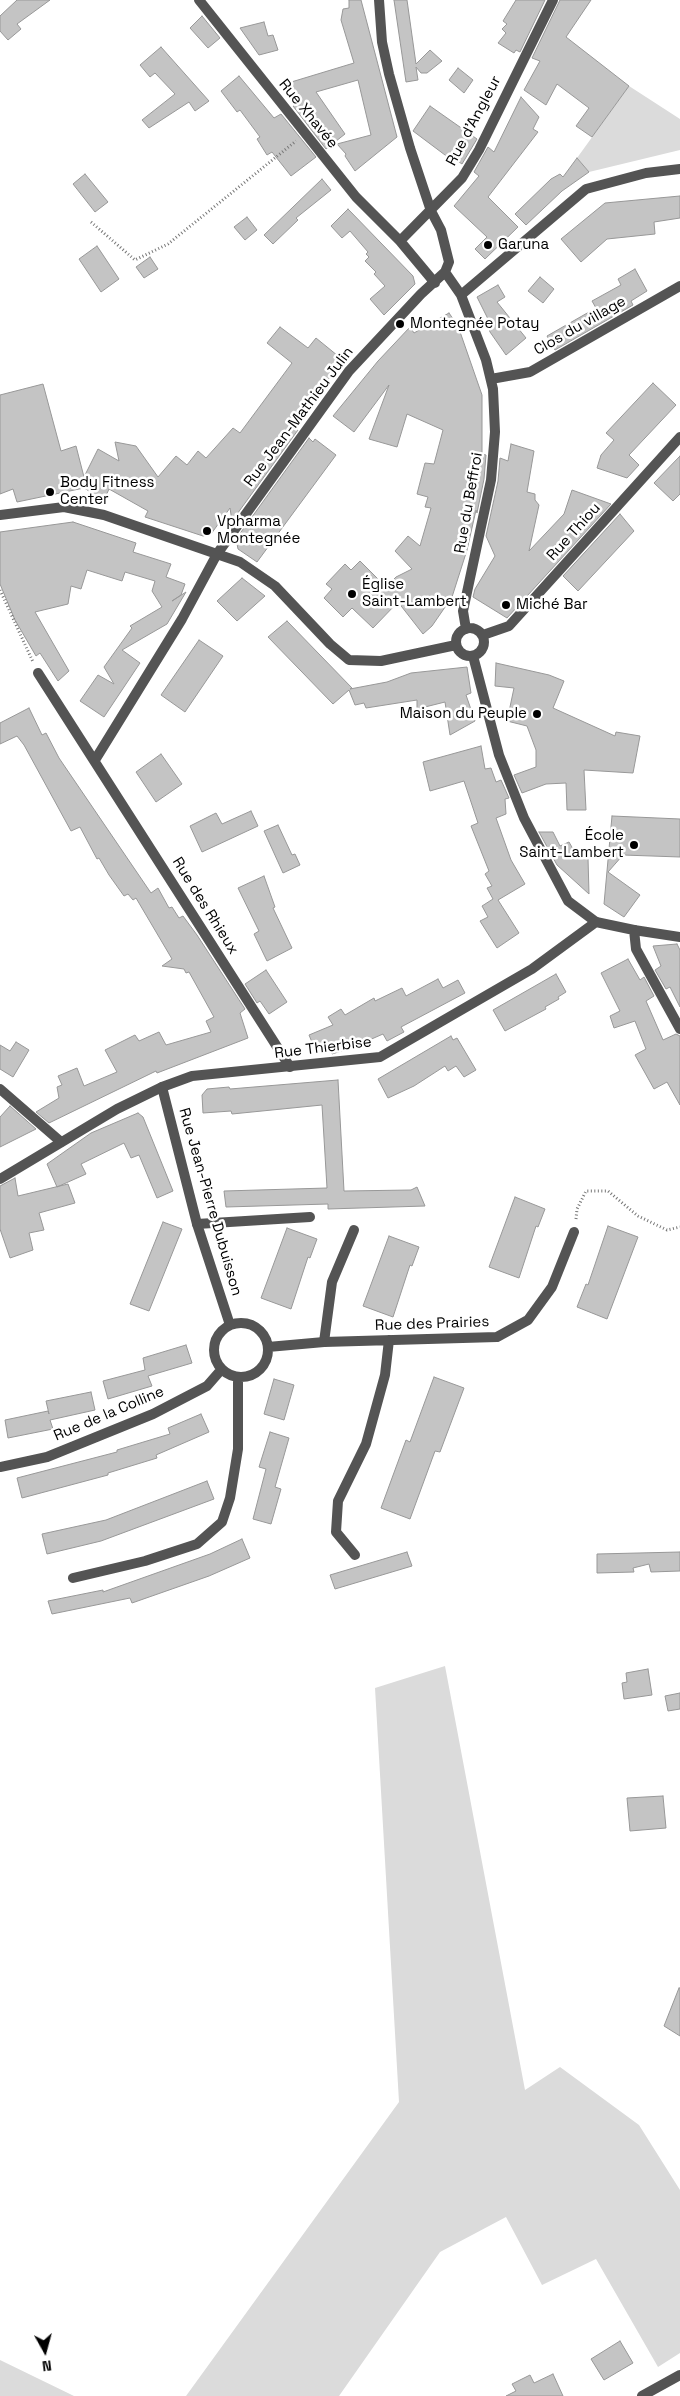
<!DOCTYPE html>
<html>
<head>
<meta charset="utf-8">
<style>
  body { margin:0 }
  #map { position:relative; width:680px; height:2396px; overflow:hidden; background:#fff; font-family:"Space Grotesk",sans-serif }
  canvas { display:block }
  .north { position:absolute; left:20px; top:2326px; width:50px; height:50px; -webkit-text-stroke:4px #fff; paint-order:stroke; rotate:173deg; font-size:14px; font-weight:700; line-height:20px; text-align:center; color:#000 }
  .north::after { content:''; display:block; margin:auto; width:18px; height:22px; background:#000; clip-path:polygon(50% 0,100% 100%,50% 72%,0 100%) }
</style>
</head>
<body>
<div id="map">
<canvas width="680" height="2396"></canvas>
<div class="north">N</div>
</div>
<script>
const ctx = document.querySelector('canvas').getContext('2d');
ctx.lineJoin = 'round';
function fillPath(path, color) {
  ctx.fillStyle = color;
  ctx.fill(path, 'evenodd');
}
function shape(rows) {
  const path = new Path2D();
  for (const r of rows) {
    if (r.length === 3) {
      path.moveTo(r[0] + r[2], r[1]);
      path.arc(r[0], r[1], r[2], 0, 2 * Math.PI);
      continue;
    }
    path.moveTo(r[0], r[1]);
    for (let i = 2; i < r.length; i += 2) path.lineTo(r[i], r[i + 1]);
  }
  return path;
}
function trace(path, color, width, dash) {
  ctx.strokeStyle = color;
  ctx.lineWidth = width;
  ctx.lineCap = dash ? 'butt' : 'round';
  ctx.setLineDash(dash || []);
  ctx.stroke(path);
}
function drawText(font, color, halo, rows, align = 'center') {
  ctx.font = font + ' "Space Grotesk",sans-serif';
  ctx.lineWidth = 5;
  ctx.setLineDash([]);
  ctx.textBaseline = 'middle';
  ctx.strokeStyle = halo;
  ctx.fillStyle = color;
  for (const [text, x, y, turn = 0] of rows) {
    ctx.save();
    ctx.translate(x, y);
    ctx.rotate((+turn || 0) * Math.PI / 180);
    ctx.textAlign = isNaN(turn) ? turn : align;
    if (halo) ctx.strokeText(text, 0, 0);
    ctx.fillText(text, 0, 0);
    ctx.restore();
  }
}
const green = shape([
  [629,86,680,119,680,150,589,172,577,158],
  [445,1666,525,2090,560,2067,639,2125,680,2190,680,2353,658,2367,596,2259,542,2285,506,2217,440,2252,339,2396,186,2396,399,2102,375,1688],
  [0,2360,74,2396,0,2396]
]);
const building = shape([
  [17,0,50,0,17,24,21,29,8,40,0,31,0,16,17,0],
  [349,0,361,0,397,137,355,171,345,156,346,154,337,144,371,135,358,80,316,92,345,134,326,149,293,106,302,101,288,83,354,63,341,20,343,9,349,8,349,0],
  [394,0,407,0,416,64,430,50,442,61,427,73,421,73,416,67,418,80,406,82,394,0],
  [516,0,545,0,520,52,516,50,514,53,498,43,506,33,502,29,507,24,503,21,516,0],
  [560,0,591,0,566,37,629,86,592,137,576,126,589,108,557,84,546,105,524,90,540,61,532,58,560,0],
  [202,16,220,38,208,48,190,28,202,16],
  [264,22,268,36,273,35,278,50,259,55,240,28,264,22],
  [161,47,209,101,195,111,189,102,149,128,142,120,175,94,155,73,150,77,140,65,161,47],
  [458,68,473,80,464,93,449,80,458,68],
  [239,76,274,118,281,114,316,157,291,176,272,152,267,155,257,139,260,137,240,110,237,112,221,91,239,76],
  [521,97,539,117,533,129,538,132,488,197,518,227,485,259,475,249,487,237,454,206,479,176,474,172,488,147,494,152,521,97],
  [430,106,477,139,462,164,450,156,449,158,413,131,430,106],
  [577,158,589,172,562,191,526,225,515,214,551,179,560,174,563,177,577,158],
  [85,174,108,202,95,212,73,184,85,174],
  [322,179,331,190,296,218,298,220,273,244,264,235,322,179],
  [680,196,680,218,654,222,655,234,607,239,581,262,561,239,605,203,680,196],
  [348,209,413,276,415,284,384,315,370,299,385,286,374,274,376,272,365,261,369,257,366,254,368,252,350,231,342,238,331,226,348,209],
  [247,217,257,230,245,240,234,227,247,217],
  [97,246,119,279,101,292,79,259,97,246],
  [150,257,158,269,144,278,136,267,150,257],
  [635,269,647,291,631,301,633,305,555,350,547,336,596,308,592,301,621,285,618,279,635,269],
  [540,277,554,289,543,303,528,291,540,277],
  [498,285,505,297,497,302,526,338,506,355,490,332,487,323,489,321,477,297,498,285],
  [449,313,458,326,482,395,482,454,486,455,484,479,477,513,476,510,467,550,452,597,432,626,423,634,398,602,373,628,352,608,343,617,324,598,332,589,326,584,345,564,351,570,360,561,386,587,396,577,412,569,395,551,408,536,420,546,431,508,425,507,428,497,417,494,425,463,434,464,443,430,407,414,397,447,369,439,389,385,354,432,333,416,378,361,410,327,414,333,449,313],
  [280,327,308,348,316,338,343,360,293,425,298,430,232,521,230,508,211,534,203,536,145,517,148,511,109,489,104,500,84,488,17,502,13,489,0,494,0,395,43,384,61,451,76,446,84,477,98,449,119,461,115,442,136,446,158,477,176,456,187,465,198,451,206,458,233,428,240,433,292,363,267,343,280,327],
  [653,383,676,405,629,455,639,465,627,478,597,468,601,455,614,440,606,433,653,383],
  [309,438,313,442,315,439,336,455,257,562,238,549,236,539,309,438],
  [511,444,534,451,527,492,535,494,535,500,539,505,529,551,564,514,572,490,611,504,507,618,473,597,475,589,495,556,486,536,498,481,500,458,508,461,511,444],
  [680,456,680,494,673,501,654,483,680,456],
  [620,514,634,531,578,591,563,576,620,514],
  [73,522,136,543,133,552,171,564,166,577,185,584,181,595,172,601,186,592,167,624,122,650,140,663,104,717,80,701,98,675,114,684,104,667,132,628,130,626,162,607,152,591,155,581,125,572,122,581,87,570,81,589,71,586,68,604,35,612,69,671,58,681,40,653,36,656,15,620,0,584,0,532,73,522],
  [242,578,265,596,237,621,217,601,242,578],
  [287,621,352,688,350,689,387,682,411,673,467,667,471,693,466,695,475,721,450,735,445,702,417,709,417,700,366,708,364,703,355,705,349,690,333,704,268,637,287,621],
  [199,640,223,656,185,712,161,695,199,640],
  [496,663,549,675,564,681,553,708,615,736,616,732,640,736,633,773,584,770,586,810,567,810,566,783,546,784,522,793,514,775,536,767,536,750,527,726,507,721,514,688,495,686,496,663],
  [29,708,42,735,46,733,59,758,151,893,158,888,169,908,172,907,179,918,183,916,197,935,245,1009,240,1013,248,1038,157,1073,156,1071,49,1123,36,1112,59,1098,57,1087,62,1085,58,1076,77,1068,84,1086,117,1072,105,1050,135,1035,139,1041,159,1032,166,1045,211,1032,206,1021,214,1017,189,972,186,973,184,969,162,966,172,959,136,898,133,900,128,894,124,896,109,875,99,858,97,859,80,827,71,831,24,745,17,736,0,744,0,723,29,708],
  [481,746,485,769,491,768,496,782,501,780,509,798,505,799,506,814,496,818,511,860,525,884,498,900,519,933,497,948,480,921,488,917,482,906,493,899,487,888,492,886,485,874,489,871,471,826,478,823,464,781,430,791,423,762,481,746],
  [161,754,182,784,156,802,136,772,161,754],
  [251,811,258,826,202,852,190,826,216,813,222,824,251,811],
  [612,816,680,819,680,857,623,855,608,872,640,895,624,917,604,904,612,816],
  [278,825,292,855,295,854,300,865,283,873,264,831,278,825],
  [539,832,553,832,560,846,569,842,573,849,588,858,589,894,557,865,539,832],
  [264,876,275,907,273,908,292,948,267,961,254,934,259,931,238,888,264,876],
  [677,944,680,950,680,1007,670,987,666,989,655,970,661,966,653,946,677,944],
  [628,959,640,980,644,977,654,996,646,1001,663,1040,676,1034,680,1036,680,1105,667,1082,654,1089,635,1055,646,1049,635,1021,614,1028,610,1016,620,1011,601,973,628,959],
  [266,970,287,1002,269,1014,260,1001,257,1003,245,984,266,970],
  [556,974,566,992,558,997,559,999,545,1007,546,1009,505,1031,493,1010,556,974],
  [438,979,443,988,458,980,465,993,401,1027,404,1032,387,1041,383,1034,351,1048,332,1054,330,1050,316,1052,309,1035,333,1025,328,1017,341,1009,345,1015,374,998,375,1001,402,988,406,996,438,979],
  [451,1036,453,1040,457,1038,476,1070,464,1077,456,1066,448,1071,445,1066,414,1086,388,1098,378,1079,451,1036],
  [16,1042,29,1050,13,1077,0,1069,0,1045,10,1051,16,1042],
  [338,1080,344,1191,411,1190,417,1187,425,1206,328,1209,328,1204,226,1207,224,1191,327,1188,322,1105,232,1114,231,1111,203,1113,202,1095,207,1089,229,1087,230,1089,338,1080],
  [10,1106,36,1129,0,1147,0,1117,10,1106],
  [138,1113,143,1117,173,1191,157,1198,139,1155,131,1158,124,1143,81,1164,86,1174,57,1187,47,1164,91,1133,138,1113],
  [15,1178,18,1196,68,1184,75,1203,39,1213,44,1230,29,1233,33,1250,10,1258,0,1229,0,1186,15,1178],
  [515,1197,545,1209,538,1227,536,1226,519,1278,489,1267,515,1197],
  [163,1222,182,1229,149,1311,130,1304,163,1222],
  [608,1226,638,1237,607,1319,577,1307,586,1284,588,1285,608,1226],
  [287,1228,317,1239,310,1258,308,1257,291,1309,261,1298,287,1228],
  [389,1236,419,1247,412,1266,410,1265,393,1317,363,1306,389,1236],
  [186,1345,192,1363,148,1376,152,1386,108,1399,103,1381,145,1370,143,1358,186,1345],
  [434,1377,464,1388,440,1452,435,1451,410,1519,381,1508,406,1440,410,1442,434,1377],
  [274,1379,294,1385,284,1420,264,1414,274,1379],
  [91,1392,95,1410,50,1420,53,1429,8,1438,5,1420,48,1411,49,1414,46,1401,91,1392],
  [201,1414,209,1432,156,1455,157,1458,108,1473,108,1475,22,1498,17,1478,117,1452,117,1450,170,1434,168,1428,201,1414],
  [270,1432,289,1438,275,1487,281,1489,271,1524,253,1519,266,1469,259,1467,270,1432],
  [207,1481,214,1499,101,1541,47,1554,42,1534,106,1520,207,1481],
  [242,1539,250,1558,209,1576,132,1603,130,1598,52,1614,48,1601,103,1590,103,1592,210,1554,242,1539],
  [407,1552,412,1566,335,1589,330,1575,407,1552],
  [680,1552,680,1571,651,1572,649,1564,633,1568,634,1572,597,1573,597,1554,680,1552],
  [648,1669,652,1695,624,1699,622,1683,627,1682,626,1673,648,1669],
  [680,1693,680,1709,668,1711,665,1696,680,1693],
  [663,1796,666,1828,630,1831,627,1798,663,1796],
  [679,1988,680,1988,680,2036,664,2026,679,1988],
  [620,2341,633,2363,604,2380,591,2359,620,2341],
  [553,2374,563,2396,506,2396,516,2391,512,2384,530,2375,534,2383,553,2374]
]);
const path = shape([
  [91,222,135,260,168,244,296,141],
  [0,590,33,662],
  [576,1219,577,1209,586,1191,608,1191,638,1216,667,1230,680,1227]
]);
const service = shape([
  [197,1224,310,1217],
  [324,1342,332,1282,354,1230]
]);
const minor = shape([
  [199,0,356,197,400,241,435,283],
  [400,241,462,178,479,150,553,0],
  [445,272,461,295,486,360,493,389,495,432,491,480,463,611,466,629],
  [461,295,586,189,646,173,680,169],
  [491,379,530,372,680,286],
  [0,515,64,507,104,515,240,562,275,586,330,644,349,660,381,661,456,645],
  [470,642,14],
  [483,635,509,626,680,437],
  [473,656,499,755,524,818,568,901,596,922],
  [38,673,290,1067],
  [95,760,182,619,217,554,349,371,421,294,445,272,449,262,441,230,431,211,410,148,389,74,382,42,379,0],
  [634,930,680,937],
  [162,1087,197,1224,230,1325],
  [0,1089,61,1142],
  [241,1350,27],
  [268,1347,324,1342,497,1337,528,1320,552,1287,574,1232],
  [0,1467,47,1457,153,1414,207,1386,221,1370],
  [355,1555,336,1532,338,1501,366,1444,385,1375,389,1340],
  [73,1578,145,1561,197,1544,222,1522,230,1498,238,1449,238,1378],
  [642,2396,680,2375]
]);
const tertiary = shape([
  [0,1179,117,1109,162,1087,192,1076,380,1057,532,969,596,922,634,930,636,949,680,1029]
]);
const markers = [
  [488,245,5,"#000"],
  [400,324,5,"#000"],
  [50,492,5,"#000"],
  [207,531,5,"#000"],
  [352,594,5,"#000"],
  [506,605,5,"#000"],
  [537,714,5,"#000"],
  [634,845,5,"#000"]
];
const streetNames = [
  ["Rue Xhavée",308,114,51],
  ["Rue d'Angleur",474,121,-62],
  ["Clos du village",580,326,-30],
  ["Rue Jean-Mathieu Julin",299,417,-53],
  ["Rue du Beffroi",469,503,-80],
  ["Rue Thiou",574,532,-48],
  ["Rue des Rhieux",205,906,58],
  ["Rue Thierbise",323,1048,-7],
  ["Rue Jean-Pierre Dubuisson",210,1202,74],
  ["Rue des Prairies",432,1324,-2],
  ["Rue de la Colline",109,1414,-23]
];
const poiNames = [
  ["Garuna",498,245],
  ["Montegnée Potay",410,324],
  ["Body Fitness",60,483],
  ["Center",60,500],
  ["Vpharma",217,522],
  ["Montegnée",217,539],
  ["Église",362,585],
  ["Saint-Lambert",362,602],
  ["Miché Bar",516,605],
  ["Maison du Peuple",527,714,"right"],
  ["École",624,836,"right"],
  ["Saint-Lambert",624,853,"right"]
];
fillPath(green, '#dbdbdb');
fillPath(building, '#c4c4c4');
trace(building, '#989898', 1);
trace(path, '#767676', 3, [1, 2.5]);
trace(service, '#545454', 10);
trace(minor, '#545454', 10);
trace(tertiary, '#545454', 10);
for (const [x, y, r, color] of markers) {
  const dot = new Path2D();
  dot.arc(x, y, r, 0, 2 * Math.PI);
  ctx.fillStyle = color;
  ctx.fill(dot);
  trace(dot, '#fff', 2);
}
drawText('15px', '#000', '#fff', streetNames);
drawText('15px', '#000', '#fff', poiNames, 'left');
</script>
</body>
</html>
